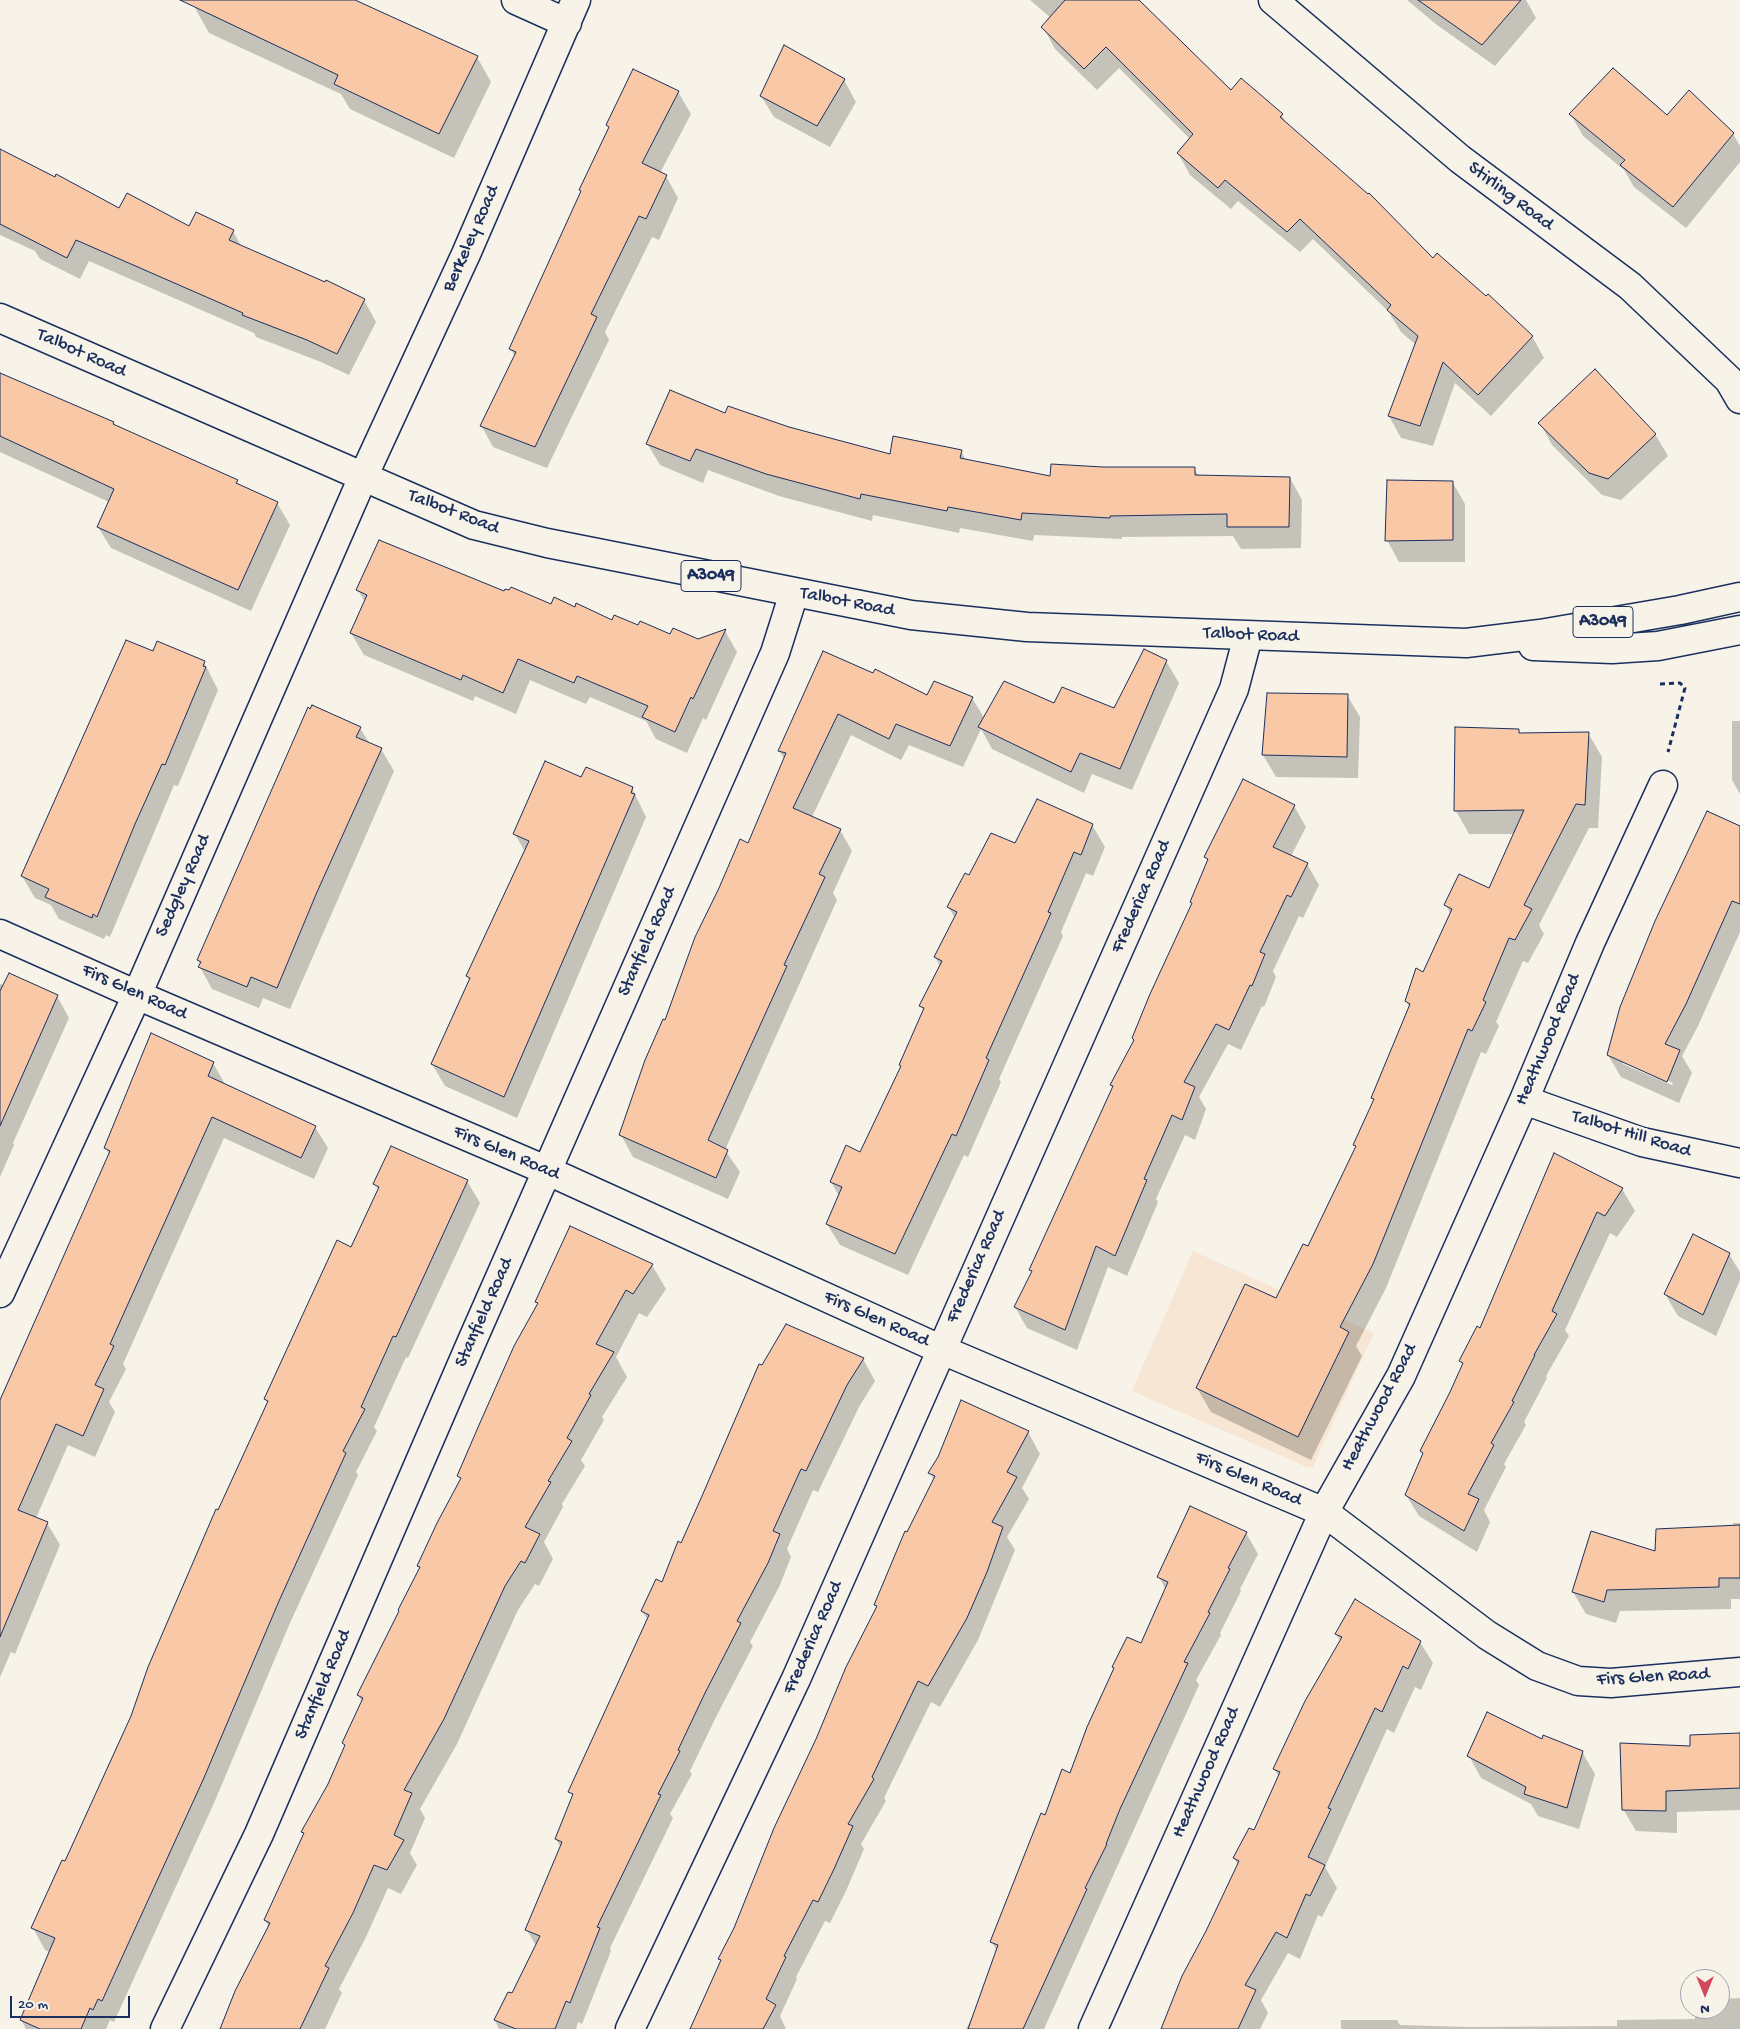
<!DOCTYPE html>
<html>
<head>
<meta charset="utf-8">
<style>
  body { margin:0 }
  #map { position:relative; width:1740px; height:2029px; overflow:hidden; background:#f7f3e8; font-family:"Gochi Hand",sans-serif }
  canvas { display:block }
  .north { position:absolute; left:1680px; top:1969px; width:50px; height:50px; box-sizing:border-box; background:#f7f3e8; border:1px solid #9fa5b1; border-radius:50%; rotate:180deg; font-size:14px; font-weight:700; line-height:20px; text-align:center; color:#1b2f5e }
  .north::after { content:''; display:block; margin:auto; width:18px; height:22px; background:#d1495b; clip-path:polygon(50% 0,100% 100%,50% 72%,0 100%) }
  .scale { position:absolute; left:10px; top:1996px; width:120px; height:22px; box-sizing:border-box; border:2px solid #1b2f5e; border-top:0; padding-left:6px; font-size:15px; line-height:18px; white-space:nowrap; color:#1b2f5e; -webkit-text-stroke:4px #f7f3e8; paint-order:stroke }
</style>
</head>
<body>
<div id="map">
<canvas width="1740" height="2029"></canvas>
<div class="north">N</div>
<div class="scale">20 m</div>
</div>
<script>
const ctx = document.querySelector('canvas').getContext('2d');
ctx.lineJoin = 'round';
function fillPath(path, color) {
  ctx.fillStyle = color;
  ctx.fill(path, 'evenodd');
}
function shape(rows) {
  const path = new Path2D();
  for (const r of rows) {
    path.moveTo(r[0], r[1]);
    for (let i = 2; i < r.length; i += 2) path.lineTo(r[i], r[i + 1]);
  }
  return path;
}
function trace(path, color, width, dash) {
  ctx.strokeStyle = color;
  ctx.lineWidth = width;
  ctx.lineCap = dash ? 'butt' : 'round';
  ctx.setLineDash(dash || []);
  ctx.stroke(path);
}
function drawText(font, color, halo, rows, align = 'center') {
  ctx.font = font + ' "Gochi Hand",sans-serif';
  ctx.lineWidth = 5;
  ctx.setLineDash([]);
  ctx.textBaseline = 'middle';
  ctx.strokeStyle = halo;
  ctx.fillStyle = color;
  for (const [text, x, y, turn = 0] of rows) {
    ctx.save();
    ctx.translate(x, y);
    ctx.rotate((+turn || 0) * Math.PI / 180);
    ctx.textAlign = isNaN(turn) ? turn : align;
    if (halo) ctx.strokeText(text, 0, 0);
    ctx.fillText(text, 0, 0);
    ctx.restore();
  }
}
const built = shape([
  [1193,1251,1374,1333,1313,1467,1309,1468,1132,1391]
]);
const shadow = shape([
  [199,0,352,0,477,57,491,82,454,158,350,109,341,94,209,33,195,8],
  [1030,0,1138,0,1231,92,1282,115,1288,126,1433,259,1532,336,1544,358,1491,416,1455,383,1433,446,1401,438,1389,416,1416,345,1401,332,1388,311,1313,239,1300,252,1238,201,1231,209,1190,175,1178,153,1190,139,1119,68,1097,90,1055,49,1043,27,1051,18],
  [1407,0,1526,0,1536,18,1495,66,1437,25],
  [844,80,856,102,830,147,774,117,761,96],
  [678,92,691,114,660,173,666,176,678,198,659,240,652,237,605,332,609,340,547,468,493,447,481,425,515,357,511,349,610,129,607,125],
  [1571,115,1667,116,1733,134,1740,146,1740,162,1686,228,1634,187,1624,170,1583,136],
  [0,151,120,210,190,227,233,231,242,248,364,300,376,322,349,375,321,362,256,337,254,333,89,261,80,279,40,259,35,251,0,235],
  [0,374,113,423,115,427,237,481,240,487,277,503,290,525,251,611,111,548,98,527,109,502,0,452],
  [725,415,891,455,961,451,966,460,1052,478,1103,469,1194,469,1199,476,1290,478,1302,500,1301,548,1241,549,1233,536,1122,537,1122,539,1034,535,1033,541,960,528,959,533,873,515,872,521,779,496,708,470,703,483,660,465,647,443],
  [1540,423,1655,434,1668,456,1621,500,1602,495,1552,445],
  [1453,483,1465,504,1465,562,1399,562,1387,540],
  [358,590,505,592,551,605,576,608,613,621,698,641,725,631,737,652,706,720,703,718,687,753,656,739,646,721,590,697,586,704,530,680,516,714,475,696,473,701,364,655,351,633,365,602],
  [824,652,928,697,972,698,985,719,1055,705,1115,710,1166,661,1179,683,1132,790,1092,774,1084,793,992,749,981,729,963,767,909,745,901,760,851,735,812,817,840,830,852,851,833,893,837,900,725,1150,740,1172,728,1199,633,1157,621,1135,665,1022,748,844,785,760,779,751],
  [154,653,204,662,218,690,178,786,174,785,110,937,106,935,104,939,59,919,51,905,35,898,22,876],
  [1347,695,1360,717,1358,778,1276,777,1263,755],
  [1732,721,1740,721,1740,794,1732,780],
  [360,728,370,744,381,749,394,771,290,1009,263,998,259,1008,212,989,200,967,199,960],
  [1518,730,1520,734,1588,733,1602,757,1598,828,1589,828,1539,925,1544,934,1528,963,1523,961,1496,1022,1499,1026,1486,1054,1481,1052,1386,1288,1356,1346,1362,1356,1311,1460,1211,1412,1197,1388,1276,1300,1309,1248,1356,1148,1355,1145,1374,1101,1372,1098,1410,1008,1406,1001,1423,973,1451,915,1446,905,1489,890,1515,834,1469,834,1456,811],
  [582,778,632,788,646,817,517,1118,445,1086,432,1064,470,981,467,976,525,852,515,834],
  [1294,806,1306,827,1291,856,1307,864,1319,885,1303,918,1299,916,1273,971,1276,977,1264,1007,1262,1006,1241,1050,1228,1044,1199,1097,1206,1109,1195,1140,1185,1135,1156,1199,1158,1202,1127,1276,1108,1267,1077,1350,1027,1328,1015,1307,1033,1273,1030,1270,1113,1088,1112,1085,1135,1041,1193,905,1191,902,1208,861,1206,857],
  [1092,825,1105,847,1093,876,1086,873,1061,932,1063,936,999,1079,1001,1082,968,1157,964,1155,908,1275,840,1245,827,1224,839,1196,831,1182,861,1154,902,1067,924,1011,921,1006,940,966,935,957,955,918,948,907,969,876,1016,845],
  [1740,828,1740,932,1698,1026,1682,1056,1692,1073,1679,1103,1621,1077,1608,1055],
  [1623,1061,1673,1083,1672,1085,1623,1064],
  [0,984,57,996,69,1018,13,1143,14,1145,0,1177],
  [213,1063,225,1084,315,1127,328,1148,314,1179,224,1138,123,1364,126,1369,109,1402,115,1412,95,1457,68,1445,36,1518,47,1523,60,1545,15,1654,11,1652,0,1677,0,1403,110,1155,105,1148],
  [1555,1155,1622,1189,1635,1211,1617,1237,1610,1233,1565,1330,1569,1336,1546,1376,1547,1378,1524,1422,1526,1425,1504,1464,1506,1467,1484,1510,1490,1522,1477,1552,1419,1516,1406,1495,1423,1456,1421,1451,1451,1392,1463,1365,1461,1361,1481,1330],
  [467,1181,480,1203,408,1358,406,1357,374,1427,377,1431,356,1472,358,1475,290,1623,214,1803,114,2022,110,2020,106,2029,26,2029,21,2020,50,1952,45,1950,33,1928,66,1863,132,1716,218,1512,268,1404,265,1399,352,1249,379,1191,375,1184],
  [1729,1254,1740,1272,1740,1280,1716,1336,1678,1316,1665,1294],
  [652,1265,666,1289,647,1317,639,1313,616,1357,627,1377,602,1417,604,1420,581,1460,585,1466,562,1504,563,1507,544,1542,553,1559,539,1586,535,1584,518,1610,457,1744,420,1809,425,1818,410,1853,417,1865,401,1894,388,1888,366,1937,339,1989,342,1993,325,2029,221,2029,269,1928,265,1920,305,1836,303,1832,329,1785,345,1747,343,1743,362,1702,358,1695,420,1569,418,1566,461,1481,459,1476,539,1305,537,1301],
  [863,1359,875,1381,859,1407,818,1492,813,1490,787,1549,791,1557,780,1585,750,1642,753,1646,717,1715,690,1771,692,1774,670,1814,673,1818,610,1948,611,1951,582,2024,578,2022,576,2029,499,2029,495,2020,512,1995,536,1946,527,1930,561,1848,556,1839,573,1797,570,1792,648,1620,642,1611,662,1584,681,1544],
  [1028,1432,1040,1454,1022,1488,1029,1499,1007,1537,1015,1550,978,1640,940,1707,931,1702,884,1798,886,1801,861,1844,864,1849,846,1891,830,1923,825,1921,796,1977,797,1979,780,2016,786,2029,692,2029,722,1962,720,1959,877,1608,876,1605,934,1480,930,1473],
  [1733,1523,1740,1523,1740,1599,1731,1599,1731,1609,1620,1611,1616,1623,1586,1614,1573,1592,1656,1552,1733,1527],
  [1246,1533,1258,1554,1240,1589,1241,1591,1220,1633,1221,1635,1196,1680,1199,1685,1044,2029,966,2029,975,2012,997,1952,992,1942,1046,1817,1071,1774,1114,1669,1113,1667,1141,1644,1166,1590,1159,1577],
  [1336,1634,1420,1642,1433,1663,1421,1690,1415,1687,1394,1733,1387,1729,1325,1867,1337,1888,1322,1917,1318,1915,1300,1959,1288,1953,1261,2000,1268,2013,1260,2029,1162,2029,1238,1865,1234,1858,1255,1832,1279,1777,1274,1768,1341,1642],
  [1740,1734,1740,1810,1677,1812,1677,1833,1636,1831,1623,1809],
  [1543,1741,1582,1752,1595,1774,1579,1829,1538,1816,1531,1804,1481,1778,1469,1756],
  [1740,1998,1740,2029,1341,2029,1341,2020,1397,2020,1400,2025,1469,2027,1617,2026,1617,2020,1695,2019,1695,2009,1720,2009,1720,1999]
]);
const building = shape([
  [180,0,355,0,478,56,439,134,334,84,338,75,180,0],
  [1065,0,1139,0,1231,90,1241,78,1283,114,1280,117,1368,194,1369,193,1433,258,1437,253,1486,296,1488,294,1533,336,1478,395,1443,362,1420,426,1388,416,1418,336,1387,310,1391,305,1300,219,1287,232,1225,180,1218,188,1177,153,1193,134,1106,47,1084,69,1041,27,1065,0],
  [1418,0,1521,0,1482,45,1418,0],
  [784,45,845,79,817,126,760,96,784,45],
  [1613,68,1667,115,1689,90,1734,133,1673,207,1620,165,1625,160,1569,114,1613,68],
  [633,69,679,91,642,163,667,175,646,219,639,216,591,314,597,317,535,447,480,426,516,352,509,349,581,191,579,190,609,127,606,125,633,69],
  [0,149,55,177,56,174,119,208,127,193,189,226,196,212,234,230,229,240,325,282,326,280,365,299,337,354,307,340,242,315,243,313,76,240,67,258,0,224,0,149],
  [1595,369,1656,434,1608,479,1589,473,1538,423,1595,369],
  [0,373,114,422,113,424,238,480,236,483,278,502,238,590,97,527,114,489,0,436,0,373],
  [670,390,725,413,728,406,789,427,890,454,893,436,962,450,960,458,1050,476,1051,464,1103,467,1195,467,1195,475,1290,477,1289,527,1227,527,1227,514,1110,516,1110,518,1022,513,1021,520,948,507,947,511,861,494,860,499,766,474,696,449,690,461,646,444,670,390],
  [1387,480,1453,481,1453,540,1385,541,1387,480],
  [379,540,504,591,505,589,509,590,511,587,551,604,554,597,575,607,576,603,612,620,614,615,638,625,640,621,670,634,673,628,698,639,726,629,693,699,691,697,675,732,642,717,648,706,577,676,574,683,518,659,503,693,463,675,461,680,350,633,367,595,356,590,379,540],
  [126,640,153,651,157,641,205,661,203,666,206,667,165,765,162,764,135,824,97,917,93,914,92,918,45,897,49,889,21,876,126,640],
  [1144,649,1167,660,1120,769,1080,753,1071,772,978,727,1004,681,1054,703,1062,687,1114,708,1144,649],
  [823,651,873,673,875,669,927,695,934,681,973,697,950,746,896,724,889,739,838,714,793,808,841,829,819,874,825,877,784,965,787,966,708,1140,728,1150,716,1178,619,1135,645,1060,663,1019,665,1020,695,937,719,888,740,839,748,843,786,753,778,751,823,651],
  [1267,693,1348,694,1347,757,1262,755,1267,693],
  [312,705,361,727,356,737,382,748,317,892,277,988,251,977,247,987,198,967,201,962,197,960,308,707,310,709,312,705],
  [1455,727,1519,729,1519,733,1589,732,1585,805,1576,804,1524,905,1532,909,1515,940,1509,938,1483,1000,1486,1002,1472,1031,1468,1029,1373,1264,1340,1327,1349,1332,1298,1437,1196,1388,1245,1284,1276,1298,1303,1244,1308,1246,1356,1146,1353,1145,1374,1099,1371,1098,1410,1004,1405,1001,1416,968,1423,972,1452,909,1444,905,1459,874,1489,888,1524,810,1454,811,1455,727],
  [545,761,581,777,586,767,633,787,631,793,635,794,504,1097,431,1064,470,978,466,976,529,841,513,834,545,761],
  [1243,779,1295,805,1273,847,1308,863,1291,897,1287,895,1260,952,1265,954,1252,986,1250,985,1229,1030,1216,1024,1184,1082,1195,1087,1182,1120,1172,1115,1144,1179,1147,1180,1115,1256,1096,1246,1065,1330,1014,1307,1032,1271,1029,1270,1113,1086,1110,1085,1134,1040,1132,1038,1150,994,1192,903,1190,902,1208,859,1204,857,1243,779],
  [1037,799,1093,824,1081,855,1074,852,1048,912,1051,913,986,1058,989,1060,956,1136,952,1134,895,1254,826,1224,842,1187,830,1182,846,1145,860,1152,901,1066,899,1065,924,1008,919,1006,942,961,934,957,957,912,947,907,965,873,969,875,991,833,1015,843,1037,799],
  [1707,811,1740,826,1740,904,1732,901,1686,1004,1665,1044,1680,1050,1667,1082,1607,1055,1620,1007,1655,921,1707,811],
  [9,973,58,995,0,1126,0,991,9,973],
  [151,1033,214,1062,208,1076,316,1126,301,1158,212,1117,110,1344,114,1346,95,1385,104,1389,83,1436,56,1424,18,1510,48,1522,0,1637,0,1400,110,1151,104,1148,151,1033],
  [391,1146,468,1180,396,1337,393,1336,361,1407,365,1409,343,1451,346,1453,279,1601,203,1780,102,2001,98,1999,93,2010,90,2008,81,2029,40,2029,20,2020,55,1938,31,1928,62,1860,65,1861,131,1716,148,1667,216,1509,218,1510,268,1401,264,1399,337,1240,351,1247,379,1187,373,1184,391,1146],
  [1554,1153,1623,1188,1605,1216,1597,1212,1552,1311,1557,1314,1534,1355,1535,1355,1512,1401,1514,1402,1491,1443,1494,1445,1468,1494,1479,1499,1464,1531,1405,1495,1423,1453,1420,1451,1450,1392,1463,1363,1459,1361,1477,1326,1480,1328,1554,1153],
  [570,1226,653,1264,633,1294,626,1290,596,1344,614,1352,589,1394,591,1395,567,1438,572,1441,548,1481,551,1482,525,1527,540,1534,525,1563,521,1561,505,1586,444,1719,404,1790,412,1793,394,1835,404,1840,387,1870,374,1865,353,1913,325,1966,329,1968,300,2029,220,2029,235,1991,270,1923,264,1920,304,1833,301,1832,328,1784,345,1745,342,1743,363,1698,357,1695,399,1611,398,1610,420,1567,417,1566,437,1523,461,1478,457,1476,479,1425,514,1346,538,1303,535,1302,570,1226],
  [1693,1234,1730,1253,1703,1315,1664,1294,1693,1234],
  [786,1324,864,1358,847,1385,806,1471,801,1469,773,1531,780,1534,768,1563,737,1621,741,1623,705,1693,678,1750,680,1751,658,1794,661,1795,597,1927,600,1928,570,2003,566,2001,555,2029,516,2029,494,2020,508,1992,512,1993,540,1936,525,1930,562,1842,555,1839,573,1794,568,1792,649,1615,641,1611,656,1579,662,1582,678,1541,681,1543,702,1496,759,1364,762,1365,786,1324],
  [961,1400,1029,1431,1007,1472,1017,1477,992,1522,1003,1527,987,1572,967,1618,928,1686,918,1681,872,1777,874,1779,848,1824,853,1826,834,1869,818,1902,813,1900,784,1956,786,1957,766,1999,776,2005,763,2029,690,2029,721,1960,718,1959,734,1928,774,1828,816,1739,846,1667,877,1606,874,1605,905,1531,907,1532,935,1476,928,1473,938,1457,961,1400],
  [1190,1506,1247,1532,1228,1568,1230,1569,1208,1612,1210,1613,1184,1662,1188,1663,1120,1809,1106,1844,1107,1844,1085,1888,1087,1889,1023,2029,968,2029,998,1945,990,1942,1041,1813,1045,1815,1062,1769,1070,1773,1087,1727,1114,1668,1112,1667,1127,1637,1141,1643,1168,1582,1157,1577,1190,1506],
  [1740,1525,1740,1578,1719,1578,1719,1587,1607,1590,1604,1602,1572,1592,1591,1531,1655,1551,1656,1529,1740,1525],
  [1355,1599,1421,1641,1408,1669,1403,1666,1382,1712,1375,1708,1328,1808,1331,1809,1308,1857,1325,1865,1310,1896,1306,1894,1287,1938,1276,1932,1245,1985,1256,1990,1238,2029,1161,2029,1182,1976,1206,1931,1239,1861,1233,1858,1249,1828,1254,1830,1280,1772,1273,1769,1305,1701,1342,1637,1335,1634,1355,1599],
  [1487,1712,1542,1739,1543,1735,1583,1751,1567,1808,1524,1794,1526,1787,1467,1756,1487,1712],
  [1740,1733,1740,1788,1666,1791,1666,1811,1622,1810,1620,1743,1690,1746,1690,1735,1740,1733]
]);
const path = shape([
  [1660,684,1680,683,1685,688,1668,752]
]);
const street = shape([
  [516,0,567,23],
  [1273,0,1460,159,1630,286,1729,380,1740,399],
  [0,934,137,995,548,1171,940,1349,1324,1512,1487,1635,1537,1666,1578,1681,1611,1683,1740,1672],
  [1524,1100,1642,1142,1740,1163],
  [0,1293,137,995,363,477,466,254,576,0],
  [165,2029,259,1834,472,1341,775,653,794,593],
  [630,2029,796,1679,1234,689,1248,636],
  [1093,2029,1324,1512,1401,1376,1524,1100,1590,943,1663,785]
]);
const primary = shape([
  [0,318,474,525,547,543,911,615,1027,627,1466,643,1540,634,1680,610,1740,597],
  [1533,646,1612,649,1658,646,1740,630]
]);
const shields = [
  [711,576,60],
  [1603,622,60]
];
const shieldNames = [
  ["A3049",711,576],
  ["A3049",1603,622]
];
const streetNames = [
  ["Stirling Road",1510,197,37],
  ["Berkeley Road",472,239,-66],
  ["Talbot Road",81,354,24],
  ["Talbot Road",453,513,21],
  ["Talbot Road",847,603,11],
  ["Talbot Road",1251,636,2],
  ["Sedgley Road",184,886,-66],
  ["Frederica Road",1142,897,-66],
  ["Stanfield Road",648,942,-66],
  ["Firs Glen Road",134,993,24],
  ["Heathwood Road",1549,1040,-67],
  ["Talbot Hill Road",1631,1135,17],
  ["Firs Glen Road",506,1154,23],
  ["Frederica Road",977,1267,-66],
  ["Stanfield Road",485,1313,-66],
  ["Firs Glen Road",876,1320,24],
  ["Heathwood Road",1380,1408,-62],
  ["Firs Glen Road",1248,1480,23],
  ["Frederica Road",814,1638,-66],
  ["Firs Glen Road",1653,1678,-3],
  ["Stanfield Road",324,1685,-67],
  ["Heathwood Road",1207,1773,-66]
];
fillPath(built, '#f7e6d4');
fillPath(shadow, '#0003');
fillPath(building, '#f8c8a7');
trace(building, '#1b2f5e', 1);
trace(street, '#1b2f5e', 31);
trace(primary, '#1b2f5e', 31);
trace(path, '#1b2f5e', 3, [5, 4]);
trace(street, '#f7f3e8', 28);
trace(primary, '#f7f3e8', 28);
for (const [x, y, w] of shields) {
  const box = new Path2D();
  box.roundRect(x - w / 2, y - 15.5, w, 31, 4);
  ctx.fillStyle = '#f7f3e8';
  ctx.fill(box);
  trace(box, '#1b2f5e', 1);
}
drawText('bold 18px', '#1b2f5e', null, shieldNames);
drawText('19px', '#1b2f5e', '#f7f3e8', streetNames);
</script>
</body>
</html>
